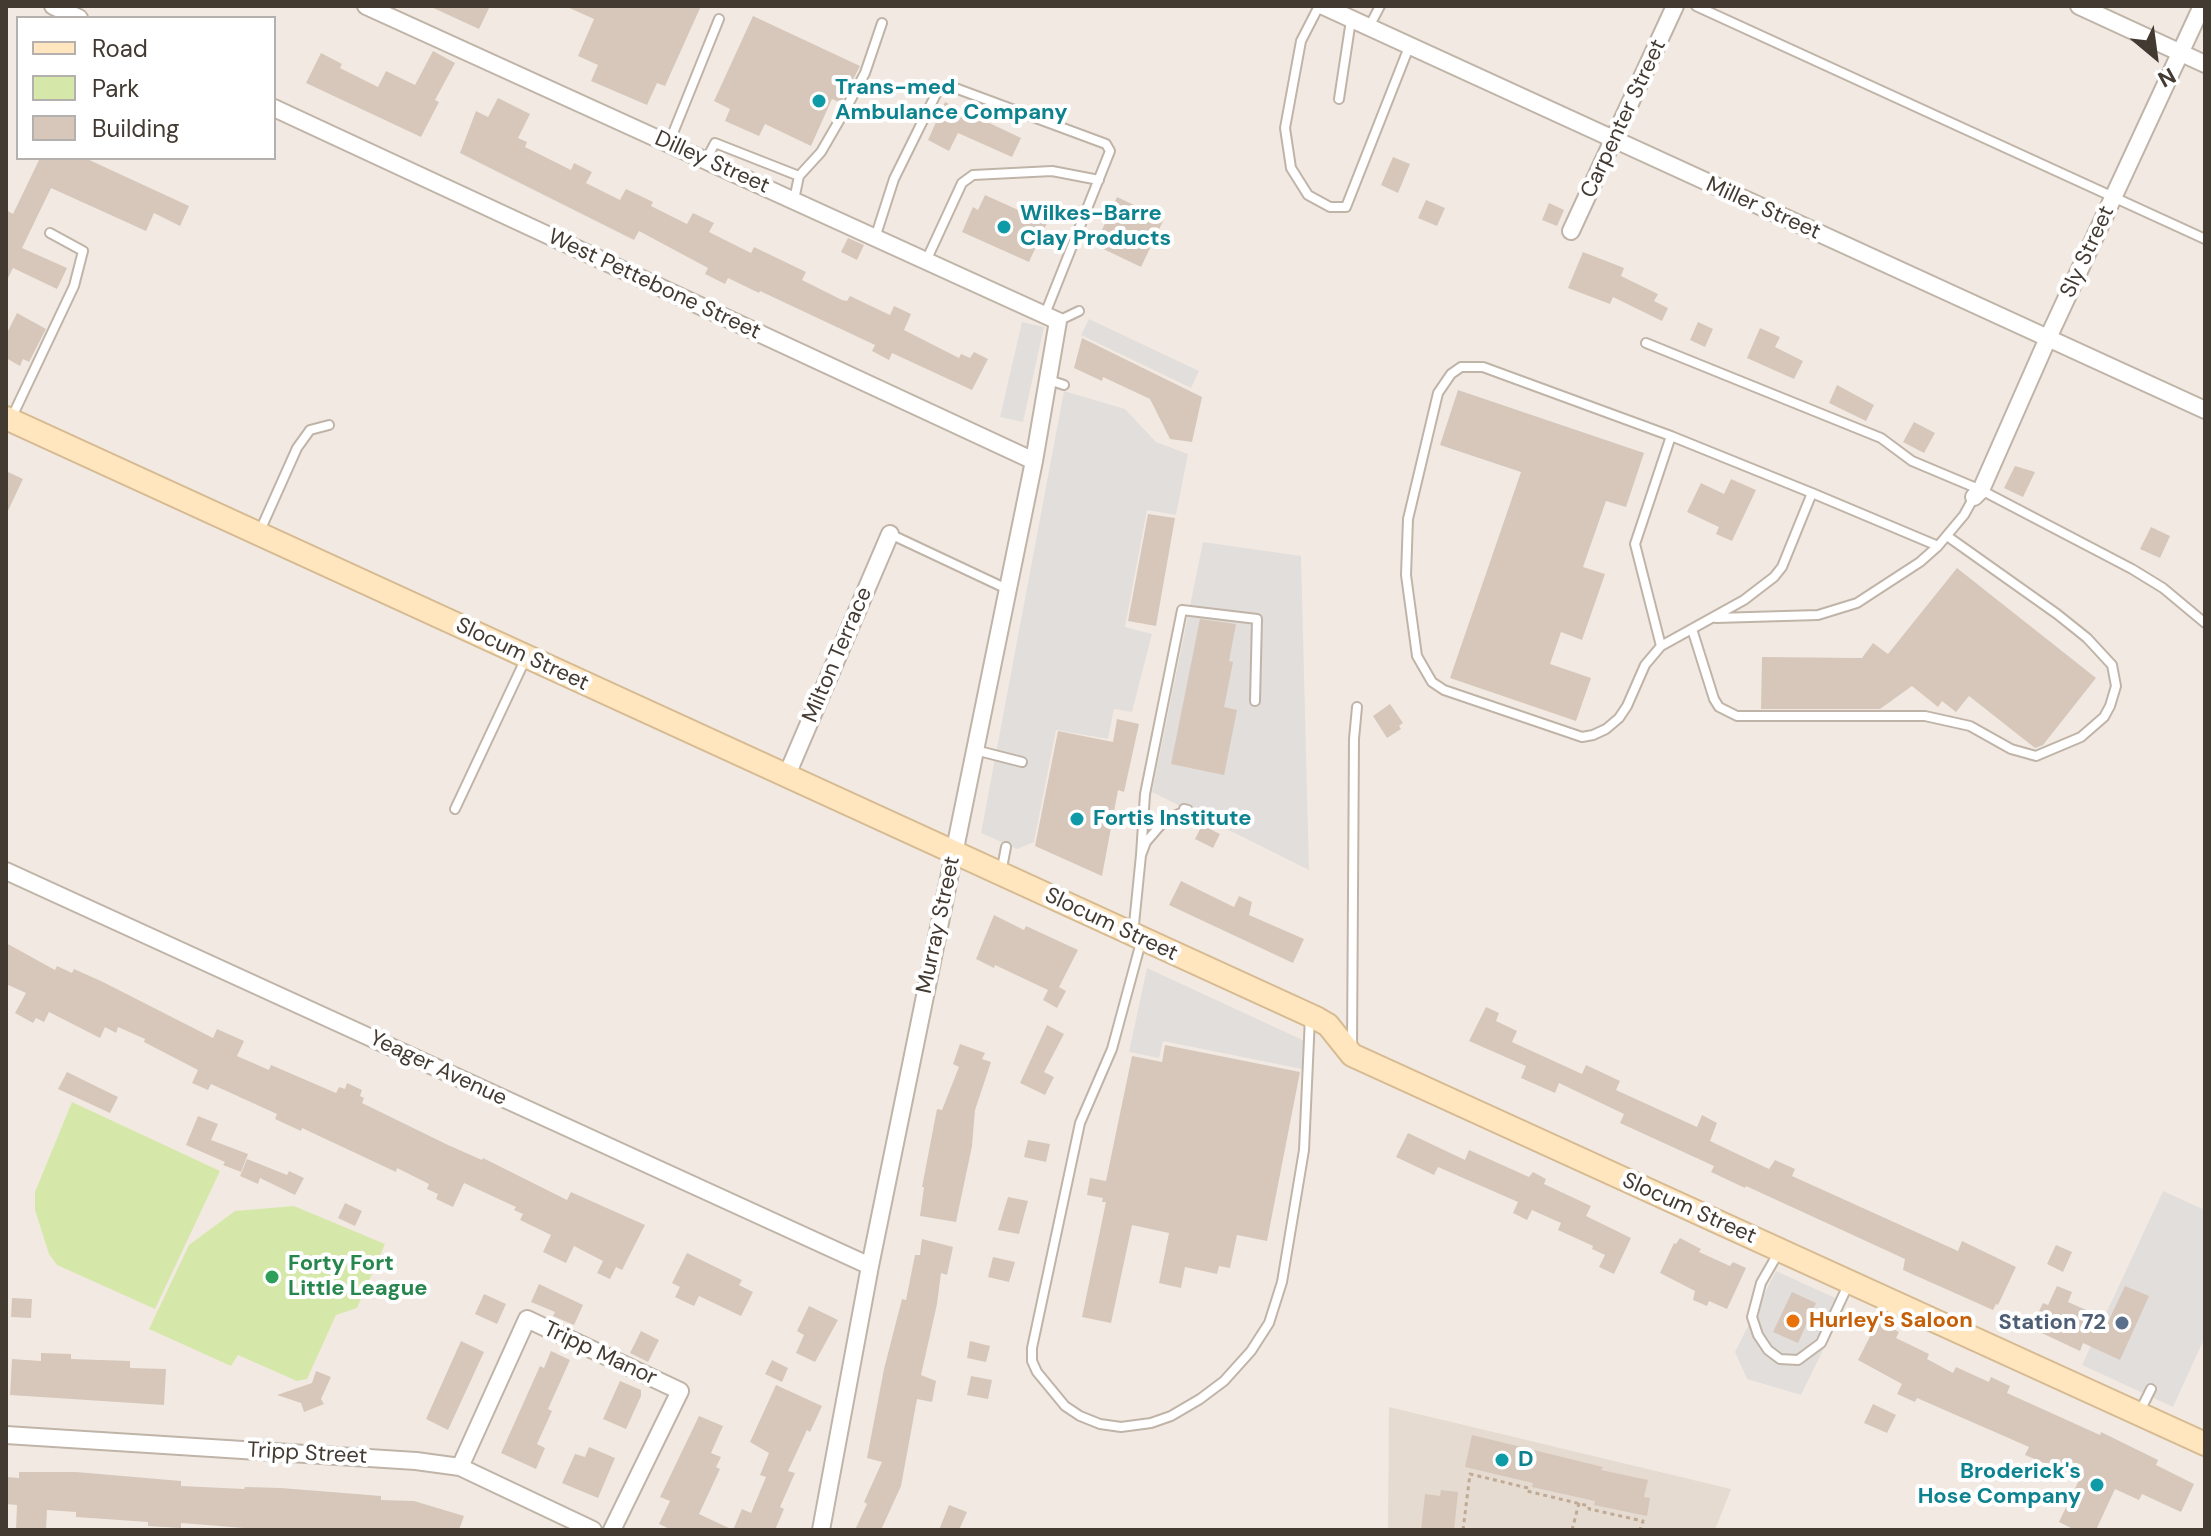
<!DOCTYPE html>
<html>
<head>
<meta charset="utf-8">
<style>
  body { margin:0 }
  #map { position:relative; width:2211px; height:1536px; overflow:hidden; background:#f2eae2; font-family:"DM Sans",sans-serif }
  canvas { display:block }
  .frame { position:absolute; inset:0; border:8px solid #433a32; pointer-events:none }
  .legend { position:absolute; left:16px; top:16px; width:260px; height:144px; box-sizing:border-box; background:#fff; border:2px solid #b4b0ad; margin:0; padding:10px 14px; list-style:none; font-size:24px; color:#433a32 }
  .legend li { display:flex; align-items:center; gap:16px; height:40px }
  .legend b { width:40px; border:2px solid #b4b0ad }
  .north { position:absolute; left:2115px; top:16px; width:80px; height:80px; -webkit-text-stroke:6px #fff; paint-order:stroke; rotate:151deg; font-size:22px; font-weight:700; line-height:32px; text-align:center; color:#433a32 }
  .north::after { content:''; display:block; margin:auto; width:28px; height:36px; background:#433a32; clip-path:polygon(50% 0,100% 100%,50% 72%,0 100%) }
</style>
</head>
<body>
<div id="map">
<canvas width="2211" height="1536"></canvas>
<div class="frame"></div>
<ul class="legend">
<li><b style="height:10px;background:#ffe6be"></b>Road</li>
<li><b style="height:22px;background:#d5e8a9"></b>Park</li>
<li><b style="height:22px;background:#d6c7ba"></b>Building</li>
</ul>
<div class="north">N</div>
</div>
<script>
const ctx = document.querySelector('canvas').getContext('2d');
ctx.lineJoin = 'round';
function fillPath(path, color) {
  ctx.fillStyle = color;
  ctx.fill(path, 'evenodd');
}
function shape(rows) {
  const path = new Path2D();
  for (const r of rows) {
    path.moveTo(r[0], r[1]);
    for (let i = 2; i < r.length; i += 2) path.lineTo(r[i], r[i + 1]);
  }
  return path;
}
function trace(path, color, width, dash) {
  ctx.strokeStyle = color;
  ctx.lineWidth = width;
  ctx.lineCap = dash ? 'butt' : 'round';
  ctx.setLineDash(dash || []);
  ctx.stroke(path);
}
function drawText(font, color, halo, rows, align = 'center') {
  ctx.font = font + ' "DM Sans",sans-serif';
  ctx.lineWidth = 8;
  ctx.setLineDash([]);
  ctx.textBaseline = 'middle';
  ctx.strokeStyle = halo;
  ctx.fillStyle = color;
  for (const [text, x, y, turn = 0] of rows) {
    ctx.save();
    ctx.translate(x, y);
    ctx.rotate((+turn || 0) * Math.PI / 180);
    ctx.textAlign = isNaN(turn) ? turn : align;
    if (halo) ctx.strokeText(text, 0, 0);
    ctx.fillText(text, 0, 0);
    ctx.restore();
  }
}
const residential = shape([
  [1389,1407,1731,1489,1715,1530,1388,1530]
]);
const green = shape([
  [72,1102,220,1171,155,1309,57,1265,49,1254,35,1210,35,1192],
  [294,1206,385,1244,357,1308,336,1315,307,1379,297,1381,238,1355,231,1366,149,1329,189,1245,235,1211]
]);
const parking = shape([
  [1089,319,1199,371,1191,388,1081,335],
  [1022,322,1044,327,1023,422,1000,417],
  [1064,391,1125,409,1156,442,1188,454,1176,515,1147,510,1125,627,1152,634,1132,712,1114,709,1108,739,1056,730,1034,842,1017,849,981,833],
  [1203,542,1301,556,1309,870,1152,792],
  [1147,968,1309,1043,1312,1041,1302,1069,1163,1041,1159,1058,1129,1052],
  [2163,1191,2205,1210,2205,1337,2173,1407,2082,1365],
  [1776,1271,1846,1303,1801,1395,1747,1379,1735,1352]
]);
const building = shape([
  [429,6,490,6,479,29],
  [565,6,701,6,665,86,657,83,647,105,591,81,598,65,578,56,594,19],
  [753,16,860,66,841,103,832,99,811,146,765,124,759,136,725,121,730,109,714,101],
  [433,51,455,63,435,100,439,102,421,137,306,83,321,53,342,64,340,68,378,87,386,71,415,85],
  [498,98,530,114,518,138,527,142,525,147,571,170,574,163,592,172,586,183,620,200,626,189,653,202,651,206,687,224,693,213,714,223,709,232,751,253,754,247,806,272,802,280,842,300,847,301,850,296,890,315,894,306,911,314,904,330,959,358,961,354,970,358,974,352,988,359,972,390,892,353,889,360,872,351,875,345,760,291,759,293,728,278,725,284,705,274,708,268,639,231,634,240,460,153,476,111,488,117],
  [945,102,1021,138,1012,157,958,133,949,151,928,140],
  [1393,157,1410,164,1398,193,1381,185],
  [40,158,85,158,189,206,180,226,154,213,146,231,51,188,22,248,67,268,57,289,13,268,6,282,6,210,13,214],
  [985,195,1047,223,1029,262,962,232,973,207,978,210],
  [1117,197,1164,219,1141,267,1095,245],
  [1426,200,1445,208,1437,226,1418,218],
  [1549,203,1564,210,1557,226,1542,220],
  [848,238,864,245,857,260,841,252],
  [1583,252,1624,268,1621,276,1658,294,1654,301,1668,308,1662,321,1613,297,1610,304,1568,288],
  [17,313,46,329,29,362,23,359,20,366,6,358,6,335],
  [1698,322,1713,329,1705,347,1690,340],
  [1760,328,1780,337,1775,347,1803,361,1794,379,1747,358],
  [1082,338,1202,397,1192,442,1170,439,1150,399,1103,377,1102,381,1074,368],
  [1837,385,1874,405,1866,421,1829,403],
  [1458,390,1644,453,1626,507,1606,501,1583,567,1605,574,1582,640,1561,632,1550,664,1591,678,1576,721,1450,678,1521,472,1440,445],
  [1914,422,1935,433,1924,453,1903,442],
  [2015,466,2035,472,2023,497,2004,488],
  [6,471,23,479,6,515],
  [1731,479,1756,490,1732,541,1716,534,1719,527,1687,512,1701,483,1724,494],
  [1148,514,1175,518,1156,626,1128,621],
  [2151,527,2170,536,2160,558,2140,549],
  [1957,568,2096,678,2043,745,2035,748,1969,696,1956,712,1942,701,1938,707,1912,686,1880,709,1761,709,1762,657,1862,658,1873,643,1888,654],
  [1200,619,1236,624,1229,661,1233,662,1224,707,1237,710,1224,775,1171,764],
  [1390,704,1403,723,1399,726,1401,729,1387,738,1373,716],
  [1117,719,1139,724,1124,792,1118,790,1102,876,1035,846,1058,731,1113,742],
  [1202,825,1220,834,1213,848,1195,839],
  [1181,881,1234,907,1239,896,1252,902,1249,915,1304,939,1293,963,1169,905],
  [994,915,1024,930,1026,926,1078,950,1059,987,1066,991,1057,1008,1043,1000,1048,990,995,965,994,968,976,959],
  [6,943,55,970,57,966,72,973,74,969,103,982,213,1038,217,1029,244,1041,237,1056,269,1070,271,1065,336,1093,339,1087,345,1089,347,1083,362,1090,360,1096,364,1098,362,1103,448,1145,482,1160,483,1158,567,1200,571,1192,645,1225,622,1270,616,1267,610,1279,597,1273,603,1261,574,1246,566,1263,543,1252,551,1235,520,1220,523,1214,514,1210,516,1207,464,1183,453,1207,436,1199,438,1194,427,1189,429,1184,397,1168,396,1172,302,1128,301,1131,275,1119,277,1114,211,1084,208,1090,192,1083,198,1070,144,1042,145,1039,118,1027,116,1033,105,1027,100,1038,49,1012,44,1022,36,1018,33,1023,15,1013,26,993,6,984],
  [1486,1007,1499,1013,1496,1021,1517,1031,1512,1042,1582,1074,1586,1065,1620,1081,1616,1090,1697,1127,1702,1115,1717,1123,1710,1141,1769,1169,1775,1160,1795,1169,1792,1176,1958,1251,1962,1241,2016,1267,1998,1305,1996,1304,1993,1310,1903,1270,1905,1259,1746,1186,1745,1188,1711,1172,1714,1166,1620,1123,1624,1114,1559,1083,1555,1093,1521,1078,1526,1066,1469,1041],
  [1047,1025,1064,1034,1044,1072,1054,1077,1045,1095,1020,1083],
  [960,1044,985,1053,982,1059,991,1062,975,1110,972,1146,956,1222,920,1216,924,1187,922,1187,937,1109,942,1110,959,1067,953,1064],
  [1165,1045,1300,1072,1267,1241,1237,1235,1230,1268,1219,1266,1217,1274,1185,1267,1181,1288,1159,1283,1169,1233,1132,1225,1111,1323,1082,1317,1106,1202,1102,1202,1103,1198,1087,1195,1090,1178,1106,1181,1132,1056,1162,1062],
  [67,1072,118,1097,110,1113,58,1089],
  [198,1116,218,1124,211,1140,248,1154,241,1172,223,1165,225,1162,186,1145],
  [1408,1133,1465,1160,1469,1150,1529,1177,1533,1172,1546,1179,1544,1184,1591,1206,1586,1216,1631,1238,1614,1274,1599,1267,1605,1255,1592,1249,1593,1246,1558,1230,1561,1223,1532,1210,1527,1220,1513,1213,1518,1202,1438,1167,1434,1175,1396,1157],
  [1028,1140,1050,1144,1046,1162,1024,1157],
  [247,1159,287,1175,289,1171,304,1178,295,1195,260,1178,258,1184,240,1176],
  [1008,1197,1028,1201,1019,1234,998,1230],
  [345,1203,362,1211,355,1226,338,1218],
  [1680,1238,1701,1249,1699,1252,1730,1266,1733,1262,1746,1268,1727,1309,1709,1301,1707,1306,1693,1300,1695,1291,1660,1273,1674,1243,1676,1244],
  [922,1239,953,1247,947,1275,941,1273,937,1304,921,1375,936,1381,932,1402,917,1399,901,1486,881,1530,855,1530,867,1504,864,1502,882,1462,867,1458,884,1369,902,1299,906,1300,915,1255,920,1255],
  [2056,1245,2072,1252,2063,1272,2047,1264],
  [687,1253,742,1280,739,1285,753,1292,741,1316,699,1296,694,1306,675,1297,680,1287,672,1283],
  [993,1257,1015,1262,1009,1282,988,1277],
  [539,1284,583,1305,574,1325,553,1316,555,1312,531,1302],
  [2057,1286,2072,1292,2068,1302,2109,1320,2125,1286,2149,1296,2120,1360,2083,1343,2080,1351,2031,1328,2043,1303,2048,1305],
  [1792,1292,1816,1303,1798,1343,1773,1332],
  [484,1294,506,1304,497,1324,475,1314],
  [12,1298,32,1299,31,1318,11,1317],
  [809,1306,838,1320,815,1362,796,1353,804,1335,797,1331],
  [1878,1321,1899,1332,1896,1338,1929,1354,1927,1359,1953,1373,1956,1367,1989,1382,1991,1377,2010,1386,2007,1393,2100,1435,2101,1432,2158,1460,2156,1465,2194,1484,2181,1512,2142,1494,2139,1500,2115,1489,2096,1530,2075,1530,2059,1522,2080,1478,2025,1455,2029,1447,1917,1398,1915,1402,1897,1394,1902,1384,1858,1360],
  [641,1331,659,1340,648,1362,630,1353],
  [461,1341,484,1352,448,1430,426,1419],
  [970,1341,990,1346,986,1362,967,1358],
  [551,1351,570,1360,548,1409,552,1411,537,1444,545,1448,536,1469,501,1453,540,1366,544,1368],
  [41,1353,71,1354,71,1359,130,1361,130,1368,166,1369,164,1405,10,1395,12,1359,41,1361],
  [772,1360,788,1368,782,1382,765,1374],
  [316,1371,331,1377,321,1399,324,1404,304,1412,301,1403,277,1395,312,1383],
  [971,1376,992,1380,988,1399,967,1395],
  [620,1381,641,1390,641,1396,626,1429,603,1419],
  [776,1385,822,1406,810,1432,807,1430,788,1471,795,1473,780,1507,784,1509,775,1530,672,1530,659,1524,670,1501,660,1497,699,1416,723,1426,711,1453,721,1457,716,1467,720,1469,699,1514,733,1530,742,1509,751,1513,766,1477,760,1475,769,1453,750,1442],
  [1873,1404,1896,1415,1887,1433,1864,1423],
  [1472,1435,1603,1467,1601,1470,1648,1480,1644,1497,1650,1498,1647,1516,1594,1505,1595,1501,1532,1487,1533,1483,1465,1467],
  [589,1447,615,1458,598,1498,562,1483,575,1454,585,1457],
  [19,1472,76,1472,181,1481,181,1486,244,1489,245,1487,281,1488,381,1496,381,1500,414,1501,464,1516,459,1530,269,1530,181,1523,181,1528,148,1526,148,1522,76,1517,76,1512,47,1510,46,1530,16,1530,17,1505,6,1504,6,1477,19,1478],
  [1441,1490,1458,1492,1454,1530,1421,1530,1425,1494,1440,1496],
  [949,1505,967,1512,959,1530,939,1530]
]);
const path = shape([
  [1463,1530,1470,1474,1528,1488,1527,1491,1589,1506,1589,1509,1643,1521,1640,1530],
  [1572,1530,1579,1503]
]);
const lane = shape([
  [1319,6,1301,41,1285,128,1291,168,1308,195,1330,207,1346,207,1409,47],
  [1696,6,2205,239],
  [1369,27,1380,6],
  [1339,99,1351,20],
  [669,143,719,19],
  [706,160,715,143,799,176,794,200],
  [799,176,821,152,843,114,865,73,882,23],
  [875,238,894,179,938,90,947,85,1106,144,1110,151,1045,314],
  [926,261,962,183,973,175,1052,171,1099,180],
  [1058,321,1079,311],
  [1646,343,1881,438,1912,461,1981,490,2132,569,2163,588,2205,623],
  [1049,380,1064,385],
  [11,419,74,286,83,251,50,233],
  [1812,493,1671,436,1635,544,1661,646,1744,600,1774,577,1782,567,1812,493,1938,546],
  [259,533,297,448,310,430,329,425],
  [890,534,1007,589],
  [1716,618,1818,615,1857,603,1920,562,1938,546,1964,515,1974,497],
  [1692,629,1714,699,1719,707,1737,716,1925,716,1970,726,2011,749,2036,756,2081,737,2104,717,2110,706,2116,686,2112,665,2087,638,2057,614,1947,536],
  [1661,646,1645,665,1627,706,1619,718,1606,729,1593,735,1582,737,1444,690,1432,682,1417,656,1406,575,1408,519,1438,393,1451,374,1461,367,1483,367,1671,436],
  [975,750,1022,762],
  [455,809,526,658],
  [1141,855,1145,794,1182,610,1257,619,1255,701],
  [1001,873,1006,847],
  [1133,934,1141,855,1146,842,1165,820,1188,810,1184,809],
  [1141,942,1112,1049,1080,1123,1032,1348,1032,1361,1037,1372,1065,1406,1080,1416,1100,1424,1121,1427,1151,1423,1171,1416,1200,1399,1224,1381,1251,1351,1269,1323,1282,1282,1304,1150,1310,1017],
  [1352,1046,1354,739,1357,707],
  [1780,1250,1761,1283,1752,1317,1758,1335,1768,1350,1780,1359,1798,1360,1821,1343,1849,1283],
  [2139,1413,2151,1389]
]);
const street = shape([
  [53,6,79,18],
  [366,6,1058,321,1034,461,870,1266,821,1530],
  [1323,6,2205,410],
  [2079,6,2205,64],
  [274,108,1034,461],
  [1571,231,1675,6],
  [1974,497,1981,490,2048,338,2202,6],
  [786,777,890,534],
  [6,871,870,1266],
  [6,1435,416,1461,460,1467,593,1530],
  [460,1467,527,1319,680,1391,612,1530]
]);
const secondary = shape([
  [6,418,1316,1018,1328,1025,1352,1055,2205,1444]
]);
const markers = [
  [819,101,8,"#0f9aa8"],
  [1004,227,8,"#0f9aa8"],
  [1077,819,8,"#0f9aa8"],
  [272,1277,8,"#2e9e5b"],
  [1793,1321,8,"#e8710a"],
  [2122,1323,8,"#5c6f8a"],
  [1502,1460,8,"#0f9aa8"],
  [2097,1485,8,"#0f9aa8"]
];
const cultureNames = [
  ["Trans-med",835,88],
  ["Ambulance Company",835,113],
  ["Wilkes-Barre",1020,214],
  ["Clay Products",1020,239],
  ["Fortis Institute",1093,819],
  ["D",1518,1460],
  ["Broderick's",2081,1472,"right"],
  ["Hose Company",2081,1497,"right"]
];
const streetNames = [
  ["Carpenter Street",1624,119,-65],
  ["Dilley Street",712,163,24],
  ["Miller Street",1763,209,24],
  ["Sly Street",2088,252,-65],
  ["West Pettebone Street",654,285,25],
  ["Slocum Street",522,655,25],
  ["Milton Terrace",838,655,-67],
  ["Murray Street",939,925,-78],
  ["Slocum Street",1111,925,25],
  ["Yeager Avenue",438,1069,25],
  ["Slocum Street",1689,1209,24],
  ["Tripp Manor",600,1354,25],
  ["Tripp Street",307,1454,3]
];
const leisureNames = [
  ["Forty Fort",288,1264],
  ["Little League",288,1289]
];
const foodNames = [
  ["Hurley's Saloon",1809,1321]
];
const serviceNames = [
  ["Station 72",2106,1323]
];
fillPath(residential, '#e6dbd0');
fillPath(green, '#d5e8a9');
fillPath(parking, '#e2dedb');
fillPath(building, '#d6c7ba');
trace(lane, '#c0b4a8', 12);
trace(street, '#c0b4a8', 20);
trace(secondary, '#d6ba92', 26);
trace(path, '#bfaa95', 3, [4, 4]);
trace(lane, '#fff', 8);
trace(street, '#fff', 16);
trace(secondary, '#ffe6be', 22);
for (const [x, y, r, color] of markers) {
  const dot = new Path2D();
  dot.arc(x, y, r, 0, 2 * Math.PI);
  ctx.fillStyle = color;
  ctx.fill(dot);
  trace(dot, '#fff', 3);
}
drawText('bold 22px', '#0d838f', '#fff', cultureNames, 'left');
drawText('22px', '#433a32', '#fff', streetNames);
drawText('bold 22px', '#27864d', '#fff', leisureNames, 'left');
drawText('bold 22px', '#c56008', '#fff', foodNames, 'left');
drawText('bold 22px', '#4e5e75', '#fff', serviceNames, 'right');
</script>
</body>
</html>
